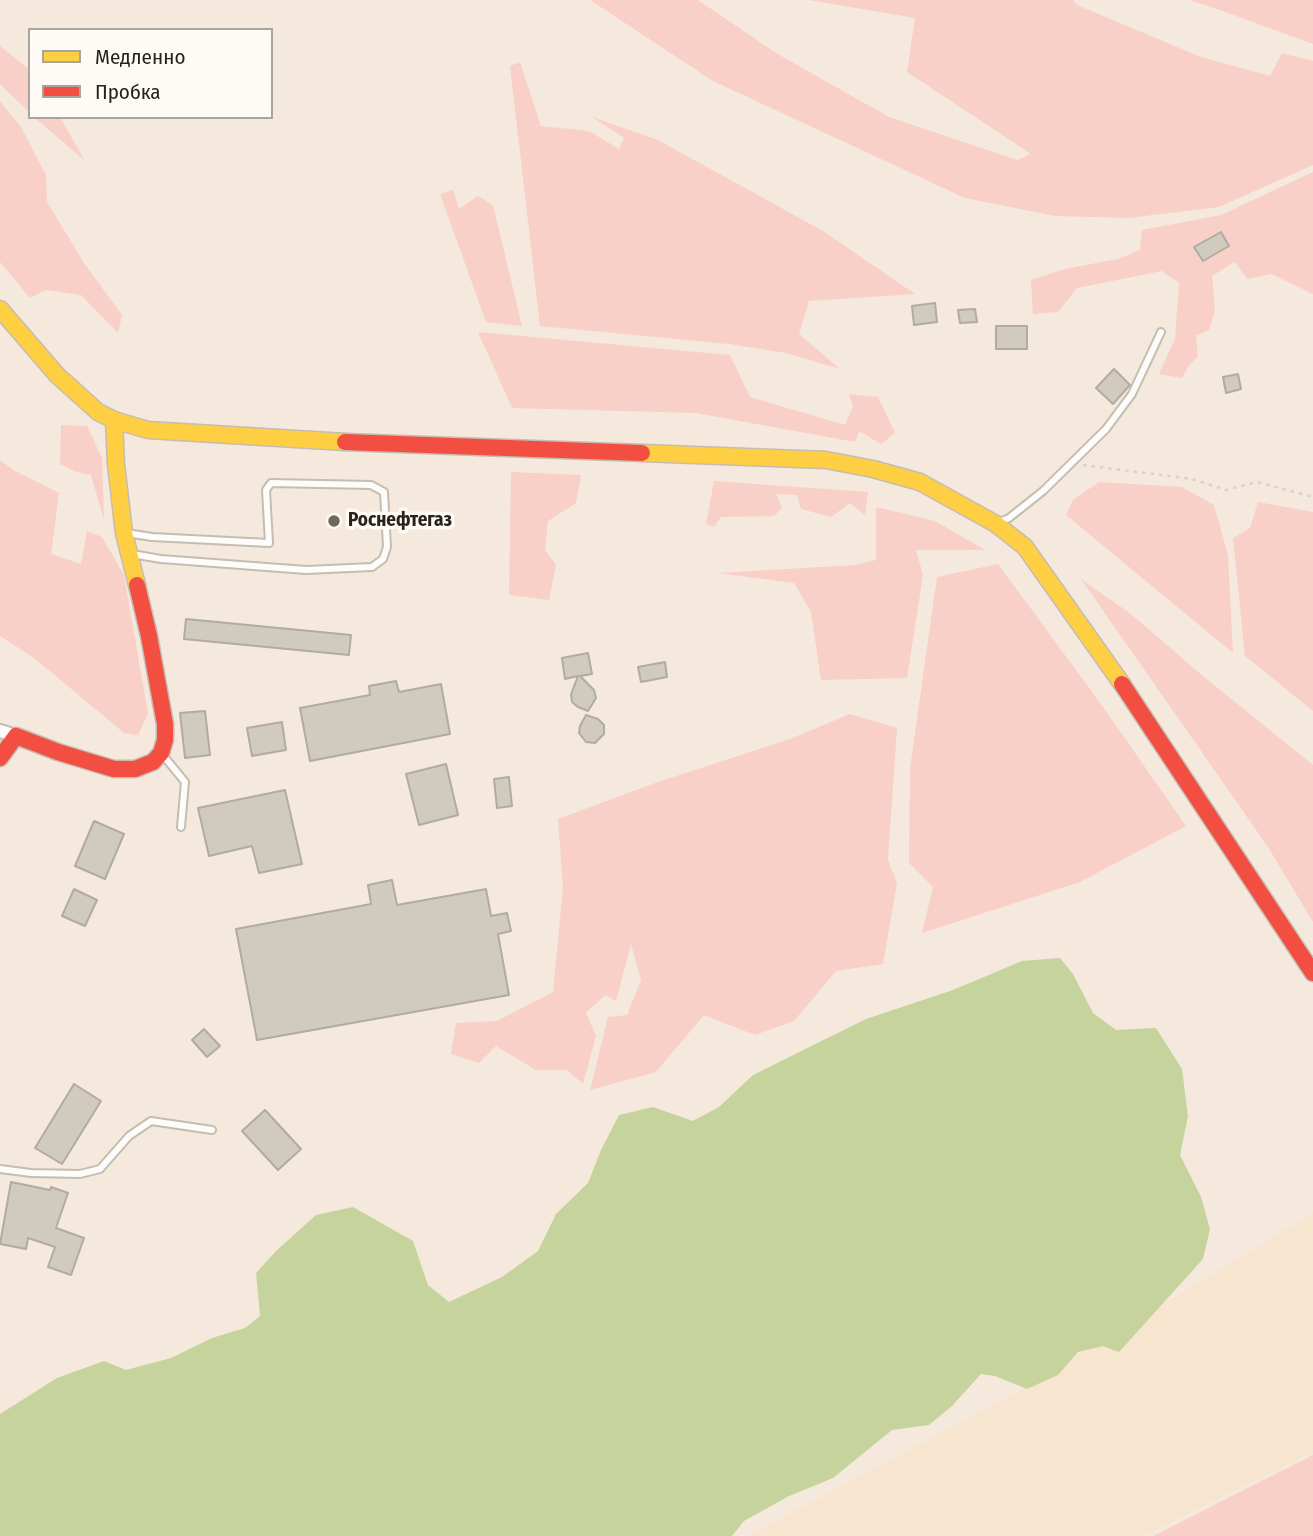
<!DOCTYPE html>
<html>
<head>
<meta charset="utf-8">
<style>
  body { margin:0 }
  #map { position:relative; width:1313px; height:1536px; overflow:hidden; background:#f4e9dc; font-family:"Fira Sans Condensed",sans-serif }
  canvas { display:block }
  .legend { position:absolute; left:28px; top:28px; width:245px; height:91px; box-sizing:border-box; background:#fefaf5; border:2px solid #a9a49d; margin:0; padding:9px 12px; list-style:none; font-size:21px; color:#292219 }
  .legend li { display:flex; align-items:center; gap:14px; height:35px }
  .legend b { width:35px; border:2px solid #a9a49d }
</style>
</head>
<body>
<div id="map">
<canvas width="1313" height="1536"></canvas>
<ul class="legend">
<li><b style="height:9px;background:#ffcf43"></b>Медленно</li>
<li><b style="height:9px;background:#f24e42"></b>Пробка</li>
</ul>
</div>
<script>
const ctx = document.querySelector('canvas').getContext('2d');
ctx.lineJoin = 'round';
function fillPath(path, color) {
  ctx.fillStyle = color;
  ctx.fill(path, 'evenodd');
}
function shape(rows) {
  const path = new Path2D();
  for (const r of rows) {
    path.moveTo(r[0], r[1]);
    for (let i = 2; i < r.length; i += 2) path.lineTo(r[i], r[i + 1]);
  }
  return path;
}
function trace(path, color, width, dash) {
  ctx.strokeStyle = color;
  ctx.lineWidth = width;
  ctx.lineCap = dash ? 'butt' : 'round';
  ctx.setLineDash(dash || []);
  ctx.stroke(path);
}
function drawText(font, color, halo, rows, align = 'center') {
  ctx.font = font + ' "Fira Sans Condensed",sans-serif';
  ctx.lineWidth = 7;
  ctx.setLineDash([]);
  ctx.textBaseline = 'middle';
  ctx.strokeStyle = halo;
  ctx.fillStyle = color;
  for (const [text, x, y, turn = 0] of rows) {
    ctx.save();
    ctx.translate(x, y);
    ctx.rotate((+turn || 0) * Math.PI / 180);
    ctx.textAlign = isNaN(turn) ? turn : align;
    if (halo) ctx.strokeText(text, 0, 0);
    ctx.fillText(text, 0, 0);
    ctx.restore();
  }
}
const built = shape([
  [1313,1213,1313,1452,1145,1536,748,1536,1014,1394]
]);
const green = shape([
  [590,0,698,0,776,53,889,117,1017,160,1031,154,907,72,915,18,809,0,1073,0,1077,5,1201,57,1270,76,1282,53,1313,61,1313,165,1219,207,1129,218,1055,216,965,198,713,81],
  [1189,0,1313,0,1313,44,1217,9],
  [0,46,30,70,30,113,0,84],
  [520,62,541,126,589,131,619,149,624,138,592,117,658,140,823,231,915,294,809,301,799,334,840,369,786,353,729,344,540,326,510,66],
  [0,101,21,127,46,175,47,202,84,263,122,315,118,333,81,295,46,290,30,298,0,262],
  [34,117,60,117,85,161],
  [1313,172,1313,294,1271,274,1247,279,1235,262,1212,276,1215,311,1209,330,1196,336,1198,356,1189,365,1182,378,1159,374,1175,339,1179,283,1162,271,1077,288,1058,312,1033,314,1031,280,1065,269,1118,259,1140,250,1142,230,1221,215],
  [453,190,459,209,478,196,493,205,522,326,486,322,440,194],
  [478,332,730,355,750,397,845,425,853,406,849,394,878,397,895,433,881,444,859,431,855,442,696,413,512,408],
  [61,425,87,426,102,458,104,520,91,475,76,472,60,464],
  [0,460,15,471,59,493,51,554,81,564,87,531,102,537,124,575,148,714,138,735,124,733,34,658,0,636],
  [511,472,581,475,576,503,548,521,545,550,556,565,549,600,509,595],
  [714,481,868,492,865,515,850,503,831,517,801,509,797,495,776,494,782,508,774,516,721,517,714,527,706,524],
  [1099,482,1182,487,1214,505,1228,555,1233,653,1066,515,1073,500],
  [1258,502,1313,512,1313,711,1245,656,1233,538,1250,528],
  [876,507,935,521,985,550,916,550,923,575,907,678,821,680,811,612,794,583,718,573,855,565,876,560],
  [998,564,1101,704,1186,826,1080,882,922,933,933,887,909,863,910,768,937,577],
  [1081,579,1131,614,1203,676,1313,765,1313,922,1268,847],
  [850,714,897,728,888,860,897,883,883,964,836,971,794,1021,755,1035,704,1015,656,1072,590,1090,608,1017,627,1015,641,980,631,944,616,1001,605,995,586,1013,596,1036,583,1084,567,1070,536,1070,496,1046,479,1063,451,1054,456,1023,497,1021,553,992,563,888,558,819,658,782,790,739],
  [1313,1455,1313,1536,1153,1536]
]);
const water = shape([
  [1060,958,1073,974,1093,1013,1116,1030,1156,1028,1182,1069,1188,1116,1180,1155,1201,1197,1210,1229,1203,1259,1119,1352,1103,1346,1078,1352,1058,1375,1027,1389,995,1376,981,1374,952,1406,929,1425,892,1430,833,1478,789,1496,744,1521,732,1536,0,1536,0,1414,57,1378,104,1361,126,1370,171,1358,212,1338,245,1328,260,1316,256,1273,276,1251,316,1215,353,1207,413,1241,428,1285,449,1302,502,1277,538,1251,556,1214,588,1183,601,1150,619,1115,653,1107,693,1121,719,1107,753,1075,866,1019,953,990,1022,961]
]);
const building = shape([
  [1221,232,1229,246,1203,261,1194,247,1221,232],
  [935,303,937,322,914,325,912,306,935,303],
  [975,309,977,322,960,323,958,310,975,309],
  [996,326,1027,326,1027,349,996,349,996,326],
  [1114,369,1130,385,1113,404,1096,388,1114,369],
  [1238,374,1241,389,1226,393,1223,377,1238,374],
  [186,619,351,635,349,655,184,639,186,619],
  [588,653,592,674,580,676,594,690,596,698,588,711,578,707,572,702,571,694,578,676,565,679,562,658,588,653],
  [665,662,667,677,641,682,638,667,665,662],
  [396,681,399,692,441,684,450,734,310,761,300,708,370,695,369,686,396,681],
  [205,711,210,755,185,758,180,713,205,711],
  [586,715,598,719,604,725,604,734,595,743,586,742,579,733,580,726,586,715],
  [282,722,286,750,252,756,247,728,282,722],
  [446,764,458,815,419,825,406,774,446,764],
  [509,777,512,806,497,808,494,779,509,777],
  [285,790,302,864,259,873,252,846,209,856,198,808,285,790],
  [94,821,124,834,105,879,75,866,94,821],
  [392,880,397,905,486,889,491,916,507,913,511,931,498,934,509,995,257,1040,236,929,371,904,368,885,392,880],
  [74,889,97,900,85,926,62,916,74,889],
  [204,1029,220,1046,207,1057,192,1040,204,1029],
  [74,1084,101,1101,62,1164,35,1148,74,1084],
  [265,1110,301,1149,278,1170,242,1131,265,1110],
  [11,1182,50,1190,51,1187,68,1193,56,1228,84,1238,71,1275,48,1267,55,1247,28,1238,26,1249,0,1244,11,1182]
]);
const path = shape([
  [1083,465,1192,479,1226,490,1257,482,1313,497]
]);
const lane = shape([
  [997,523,1009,518,1043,491,1106,429,1132,394,1161,332],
  [126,533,152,537,269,543,266,490,271,483,371,485,384,492,387,547,383,559,372,567,306,570,161,559,132,554],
  [162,754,185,782,181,827],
  [0,1169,31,1173,80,1174,100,1169,129,1136,151,1121,212,1130]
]);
const street = shape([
  [0,731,16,736]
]);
const slow = shape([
  [0,309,57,375,98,412,114,420,148,430,345,442],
  [114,420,116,464,124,533,137,585],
  [642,453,826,460,873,469,920,482,996,524,1025,547,1122,684]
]);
const jam = shape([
  [345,442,642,453],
  [1122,684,1313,973],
  [0,758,16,736,58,752,114,769,135,769,153,762,161,753,165,740,165,724,149,636,137,585]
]);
const markers = [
  [334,521,7,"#70685d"]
];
const poiNames = [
  ["Роснефтегаз",348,521]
];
fillPath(built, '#f8e5cf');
fillPath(green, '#f8d0c8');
fillPath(water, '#c7d39c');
fillPath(building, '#d0cabf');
trace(building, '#b1aba1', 2);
trace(lane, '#c5bcb2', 10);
trace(street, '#c5bcb2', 16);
trace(slow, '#c5bcb2', 19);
trace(jam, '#c5bcb2', 19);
trace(path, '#d6d3cf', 2.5, [3.5, 5]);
trace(lane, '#fdfcfa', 6);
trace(street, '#fdfcfa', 12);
trace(slow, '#ffcf43', 16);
trace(jam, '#f24e42', 16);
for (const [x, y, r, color] of markers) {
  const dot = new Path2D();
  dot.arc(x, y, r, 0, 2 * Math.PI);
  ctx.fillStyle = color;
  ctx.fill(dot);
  trace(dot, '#fefaf5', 2.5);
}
drawText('bold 19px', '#292219', '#fefaf5', poiNames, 'left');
</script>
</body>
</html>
